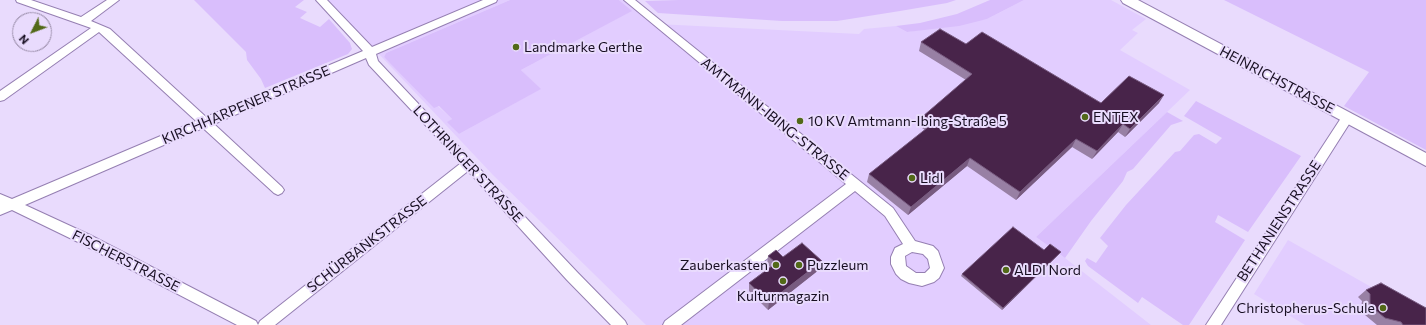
<!DOCTYPE html>
<html>
<head>
<meta charset="utf-8">
<style>
  body { margin:0 }
  #map { position:relative; width:1426px; height:325px; overflow:hidden; background:#e9dbfd; font-family:Commissioner,sans-serif }
  canvas { display:block }
  .north { position:absolute; left:12px; top:12px; width:40px; height:40px; box-sizing:border-box; background:#e9dbfd; border:1px solid #9589a5; border-radius:50%; rotate:228deg; font-size:11px; font-weight:700; line-height:16px; text-align:center; color:#180f22 }
  .north::after { content:''; display:block; margin:auto; width:14px; height:18px; background:#526918; clip-path:polygon(50% 0,100% 100%,50% 72%,0 100%) }
</style>
</head>
<body>
<div id="map">
<canvas width="1426" height="325"></canvas>
<div class="north">N</div>
</div>
<script>
const ctx = document.querySelector('canvas').getContext('2d');
ctx.lineJoin = 'round';
function fillPath(path, color) {
  ctx.fillStyle = color;
  ctx.fill(path, 'evenodd');
}
function shape(rows) {
  const path = new Path2D();
  for (const r of rows) {
    path.moveTo(r[0], r[1]);
    for (let i = 2; i < r.length; i += 2) path.lineTo(r[i], r[i + 1]);
  }
  return path;
}
function trace(path, color, width, dash) {
  ctx.strokeStyle = color;
  ctx.lineWidth = width;
  ctx.lineCap = dash ? 'butt' : 'round';
  ctx.setLineDash(dash || []);
  ctx.stroke(path);
}
function drawText(font, color, halo, rows, align = 'center') {
  ctx.font = font + ' Commissioner,sans-serif';
  ctx.lineWidth = 4;
  ctx.setLineDash([]);
  ctx.textBaseline = 'middle';
  ctx.strokeStyle = halo;
  ctx.fillStyle = color;
  for (const [text, x, y, turn = 0] of rows) {
    ctx.save();
    ctx.translate(x, y);
    ctx.rotate((+turn || 0) * Math.PI / 180);
    ctx.textAlign = isNaN(turn) ? turn : align;
    if (halo) ctx.strokeText(text, 0, 0);
    ctx.fillText(text, 0, 0);
    ctx.restore();
  }
}
const built = shape([
  [328,0,510,0,386,53,384,57,452,119,448,122,459,134,540,89,521,70,631,11,619,0,626,0,657,24,859,34,864,29,896,26,907,32,987,19,1024,0,1111,0,1146,19,1132,30,1138,33,1120,50,1190,90,1036,237,1065,258,1151,325,646,325,493,175],
  [1288,240,1412,310,1426,325,1305,325,1254,294]
]);
const green = shape([
  [194,0,304,0,295,7,307,12,300,18,320,27,329,19,350,43,352,49,348,54,265,88,261,79,247,60,246,52],
  [510,0,619,0,632,11,521,70,541,89,459,134,447,122,452,119,439,106,434,108,384,57,386,53],
  [679,0,956,0,947,3,900,11,837,21,782,21,658,13,645,1],
  [990,0,1024,0,987,19,959,26,907,32,896,26,920,23,957,14],
  [1224,0,1426,0,1426,150,1344,106,1369,72],
  [1196,101,1301,156,1248,232,1218,215,1215,222,1245,240,1189,325,1183,325,1142,297,1138,303,1088,266,1085,261,1087,258,1096,263,1108,246,1100,238,1126,205,1175,152,1180,151,1194,135,1199,134,1216,144,1222,138,1184,116],
  [1167,112,1183,121,1171,125,1133,169,1127,172,1123,181,1091,221,1065,258,1036,237]
]);
const street = shape([
  [16,0,31,0,81,17,107,0,119,0,91,21,110,29,206,117,363,51,316,0,327,0,372,47,483,0,497,0,496,2,376,54,378,61,577,272,625,321,627,325,611,325,567,280,468,171,275,325,237,325,80,243,12,210,0,215,0,194,12,199,196,121,99,32,4,100,0,101,0,91,91,28,17,2,16,0],
  [366,58,369,65,461,163,260,321,258,325,256,321,90,235,25,205,203,128,274,193,278,195,282,193,284,190,282,187,214,124,366,58],
  [624,0,635,0,893,208,915,241,933,246,938,251,944,268,939,278,934,282,922,286,909,283,901,279,896,274,891,264,891,257,895,248,903,244,885,216,855,191,681,325,663,325,665,321,846,184,624,0],
  [912,252,923,254,928,259,930,268,925,273,916,273,906,266,905,256,912,252],
  [1347,114,1351,115,1353,118,1351,121,1221,325,1206,325,1343,115,1347,114]
]);
const secondary = shape([
  [1121,0,1138,0,1426,153,1426,166,1123,3,1121,0]
]);
const wall = shape([
  [921,42,966,44,1101,103,1159,103,1125,137,1118,132,1092,159,1072,147,1016,200,967,166,908,215,867,182,869,174,925,130,919,126,922,117,966,80,919,51],
  [1044,250,1061,252,1059,254,1002,310,961,276,962,274],
  [768,256,822,261,820,269,768,310,749,291,749,283,770,267,767,264],
  [1366,290,1425,308,1426,307,1426,325,1377,325,1365,315,1361,309,1362,301,1358,297]
]);
const shadedWall = shape([
  [1164,95,1159,103,1125,137,1130,129],
  [1123,124,1118,132,1092,159,1097,151],
  [1076,139,1072,147,1016,200,1020,192],
  [970,158,967,166,908,215,911,207],
  [1061,252,1059,254,1002,310,1003,308],
  [822,261,820,269,768,310,769,302]
]);
const building = shape([
  [940,29,966,44,982,32,1101,103,1129,76,1164,95,1130,129,1123,124,1097,151,1076,139,1020,192,970,158,911,207,869,174,932,124,922,117,972,74,921,42,940,29],
  [1013,227,1044,250,1050,244,1061,252,1003,308,962,274,1013,227],
  [802,243,822,261,769,302,749,283,776,263,768,256,776,250,783,257,802,243],
  [1381,283,1426,308,1426,325,1403,325,1401,322,1385,318,1374,309,1370,303,1370,294,1366,290,1381,283]
]);
const markers = [
  [516,47,4,"#526918"],
  [1085,117,4,"#526918"],
  [800,121,4,"#526918"],
  [912,178,4,"#526918"],
  [776,265,4,"#526918"],
  [799,265,4,"#526918"],
  [1006,270,4,"#526918"],
  [783,281,4,"#526918"],
  [1383,308,4,"#526918"]
];
const poiNames = [
  ["Landmarke Gerthe",524,47],
  ["ENTEX",1093,117],
  ["10 KV Amtmann-Ibing-Straße 5",808,121],
  ["Lidl",920,178],
  ["Zauberkasten",768,265,"right"],
  ["Puzzleum",807,265],
  ["ALDI Nord",1014,270],
  ["Kulturmagazin",783,296,"center"],
  ["Christopherus-Schule",1375,308,"right"]
];
const streetNames = [
  ["HEINRICHSTRASSE",1277,80,28],
  ["KIRCHHARPENER STRASSE",246,105,-23],
  ["AMTMANN-IBING-STRASSE",775,119,39],
  ["LOTHRINGER STRASSE",468,164,47],
  ["BETHANIENSTRASSE",1279,221,-57],
  ["SCHÜRBANKSTRASSE",367,244,-38],
  ["FISCHERSTRASSE",126,261,27]
];
fillPath(built, '#e2cdff');
fillPath(green, '#d9befc');
trace(street, '#957fb2', 2);
trace(secondary, '#957fb2', 2);
fillPath(street, '#fff');
fillPath(secondary, '#fff');
fillPath(wall, '#9880a4');
fillPath(shadedWall, '#785b80');
fillPath(building, '#48244a');
trace(building, '#785b80', 1);
for (const [x, y, r, color] of markers) {
  const dot = new Path2D();
  dot.arc(x, y, r, 0, 2 * Math.PI);
  ctx.fillStyle = color;
  ctx.fill(dot);
  trace(dot, '#e9dbfd', 1.5);
}
drawText('14px', '#180f22', '#e9dbfd', poiNames, 'left');
drawText('14px', '#180f22', '#e9dbfd', streetNames);
</script>
</body>
</html>
